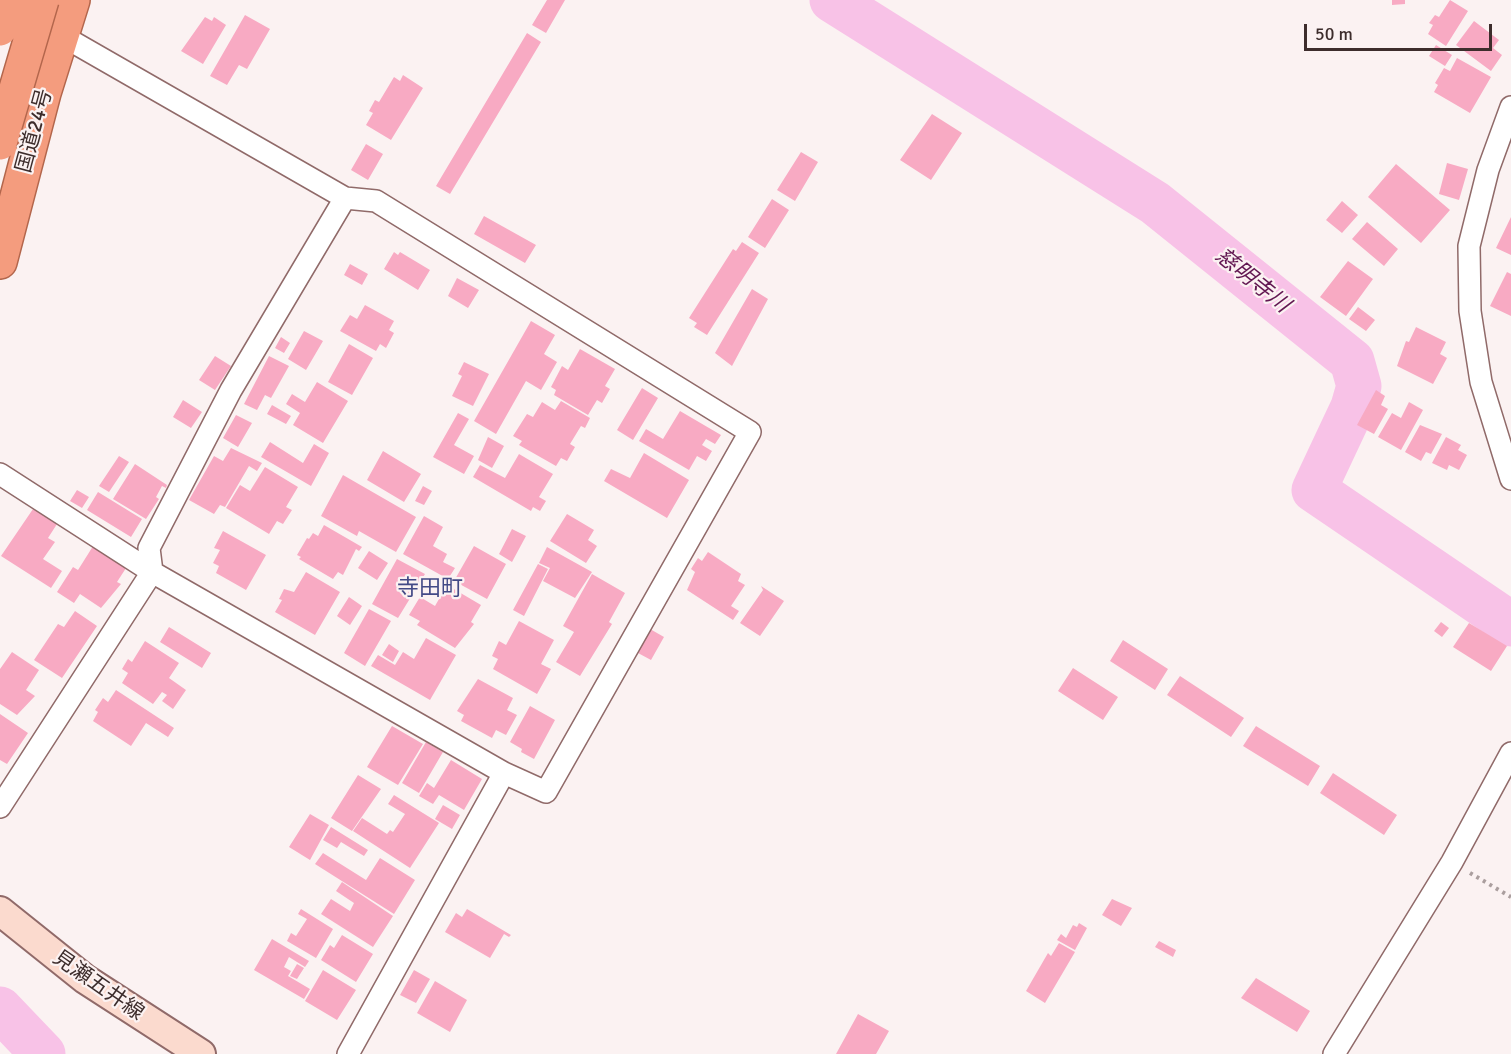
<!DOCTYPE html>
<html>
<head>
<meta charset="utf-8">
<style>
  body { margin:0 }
  #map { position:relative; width:1511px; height:1054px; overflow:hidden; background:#fbf2f2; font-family:Signika,sans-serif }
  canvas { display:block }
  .scale { position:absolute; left:1304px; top:24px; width:188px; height:27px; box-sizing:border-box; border:3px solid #3d2d2c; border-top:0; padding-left:8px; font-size:18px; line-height:21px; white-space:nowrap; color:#3d2d2c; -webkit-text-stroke:4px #fbf2f2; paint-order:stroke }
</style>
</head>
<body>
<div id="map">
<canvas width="1511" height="1054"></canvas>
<div class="scale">50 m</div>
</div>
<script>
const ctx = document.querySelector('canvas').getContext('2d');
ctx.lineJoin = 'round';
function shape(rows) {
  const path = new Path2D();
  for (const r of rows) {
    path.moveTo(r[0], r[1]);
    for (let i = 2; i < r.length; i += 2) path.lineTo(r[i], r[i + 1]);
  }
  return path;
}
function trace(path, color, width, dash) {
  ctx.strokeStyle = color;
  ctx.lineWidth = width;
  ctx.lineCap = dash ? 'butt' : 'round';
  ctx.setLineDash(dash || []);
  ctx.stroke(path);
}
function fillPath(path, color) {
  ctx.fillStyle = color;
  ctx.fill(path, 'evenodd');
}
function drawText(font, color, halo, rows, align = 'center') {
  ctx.font = font + ' Signika,"Noto Sans JP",sans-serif';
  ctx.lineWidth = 4.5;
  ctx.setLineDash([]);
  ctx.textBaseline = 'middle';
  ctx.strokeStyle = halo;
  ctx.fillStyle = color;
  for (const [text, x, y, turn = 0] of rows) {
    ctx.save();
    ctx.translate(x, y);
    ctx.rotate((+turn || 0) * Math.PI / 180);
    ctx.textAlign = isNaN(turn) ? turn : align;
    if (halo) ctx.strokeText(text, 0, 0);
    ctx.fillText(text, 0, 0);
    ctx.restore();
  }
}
const river = shape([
  [832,0,1155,203,1352,361,1359,386,1353,407,1314,490,1511,624],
  [0,1009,43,1054]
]);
const building = shape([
  [547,0,565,0,546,33,532,25],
  [1392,0,1405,0,1405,4,1392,5],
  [1450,0,1468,11,1446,46,1428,34,1433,25,1429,23,1435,15,1439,17],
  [245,15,270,29,247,69,239,65,227,85,210,76],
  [205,17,212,21,214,17,226,25,203,64,181,51],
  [1474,21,1499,40,1493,48,1502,55,1491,71,1456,45],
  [527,33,541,42,450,194,436,186],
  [1436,45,1452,55,1445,66,1429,56],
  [1457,58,1491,77,1470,113,1434,92,1438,85,1435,83,1444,68,1450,71],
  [403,75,423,88,391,140,366,125,373,113,369,111,375,100,379,102,394,77,400,81],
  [932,114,962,133,931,180,900,160],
  [366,144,383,154,368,180,351,170],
  [801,152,818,162,795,201,777,190],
  [1447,163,1468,169,1459,200,1439,194],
  [1396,164,1450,210,1421,243,1368,197],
  [772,199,789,210,765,248,748,237],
  [1342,201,1358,215,1342,233,1326,220],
  [484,216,536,245,525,263,474,234],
  [1511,217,1511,255,1496,248],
  [1367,222,1398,249,1384,266,1352,239],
  [742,242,759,253,707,335,694,327,697,323,689,318,733,249,736,251],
  [394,252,398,255,400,252,430,270,418,290,384,269],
  [1348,261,1373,279,1346,316,1320,297],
  [350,264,368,274,362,285,344,275],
  [1507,272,1511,274,1511,316,1490,306],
  [457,278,479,290,468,308,448,296],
  [752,289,768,299,732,366,715,353],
  [365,305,394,321,389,330,394,333,386,348,380,344,376,351,340,331,350,315,357,319],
  [1358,307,1375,320,1366,331,1349,319],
  [531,321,555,335,544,354,557,362,541,390,526,381,496,434,474,421],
  [1416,327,1446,342,1440,354,1447,358,1433,384,1397,366,1406,341,1409,342],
  [304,331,323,341,306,370,288,359],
  [281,337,290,343,284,353,275,348],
  [349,344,373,358,352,395,328,382],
  [580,349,615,369,605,386,610,389,602,403,597,400,588,415,554,395,556,390,551,387,562,366,568,370],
  [215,356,231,366,215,390,199,380],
  [269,356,289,366,271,398,265,395,257,410,244,404],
  [464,362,489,374,473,406,452,396,462,376,458,374],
  [317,382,348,401,323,443,293,425,300,413,286,404,292,394,305,402],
  [642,388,658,398,633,440,617,430],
  [1376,390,1385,396,1381,405,1388,409,1374,434,1357,425],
  [183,400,202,412,191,428,173,417],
  [561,401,590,418,585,428,581,426,570,444,575,447,567,461,561,458,556,466,519,445,522,441,513,436,527,414,533,417,542,402,555,410],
  [1409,402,1423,410,1401,450,1378,437,1392,413,1401,418],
  [272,405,291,416,286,424,267,414],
  [680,411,721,435,715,444,706,439,702,445,712,451,706,461,697,456,689,470,639,441,646,429,663,439],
  [458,413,469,419,454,445,474,456,464,474,433,457],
  [236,415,252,423,238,447,223,438],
  [1420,425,1442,434,1431,454,1426,452,1421,461,1405,452],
  [488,437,504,446,492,468,478,460],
  [1446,437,1461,445,1458,450,1467,455,1459,470,1449,465,1447,470,1432,463],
  [270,442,303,463,314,444,329,453,311,486,261,457],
  [231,448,262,463,257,471,249,466,225,507,220,505,214,514,189,500,214,456,223,461],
  [383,451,421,474,404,502,367,480],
  [644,453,689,480,667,518,604,481,611,469,630,478],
  [519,454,553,474,539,497,546,501,540,511,533,507,531,511,473,477,480,465,505,478],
  [119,456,129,462,109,492,99,486],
  [135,464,167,485,166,488,162,486,156,497,159,499,146,519,113,499],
  [265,467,298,487,286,507,292,510,283,524,277,521,269,534,226,508,240,485,250,491],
  [343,475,416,517,396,552,359,531,357,536,321,516],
  [423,486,432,491,424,505,415,501],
  [77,490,89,497,82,508,70,501],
  [98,492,142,519,131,537,87,510],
  [33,509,57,524,48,538,55,542,43,559,62,571,51,588,1,556],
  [567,514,594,530,588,540,597,546,586,563,550,541],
  [424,516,443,527,433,546,447,554,443,562,455,568,448,579,403,554],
  [324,525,362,547,359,551,356,549,343,575,338,572,333,579,299,559,301,557,297,555,307,538,309,539,313,533,318,536],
  [512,529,526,536,512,562,499,554],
  [223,531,266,555,246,590,216,573,219,566,213,563,220,550,214,548],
  [95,543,128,565,117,582,121,584,101,608,80,594,74,603,57,592,73,567,78,570],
  [474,546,506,564,487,599,454,581],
  [547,547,592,572,575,598,543,581,550,568,539,563],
  [369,551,388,563,377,580,358,568],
  [708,552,741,574,738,581,745,585,731,606,739,611,733,620,687,590,695,572,691,569,698,558,702,561],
  [397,559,425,574,398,618,372,604],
  [538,564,548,569,524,616,513,610],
  [306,572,340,592,315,635,275,612,282,600,279,599,284,589,294,592],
  [592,574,625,593,609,622,612,624,580,676,556,662,574,632,563,626],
  [447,585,481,605,471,622,474,624,455,648,417,625,420,621,409,615,420,597,435,606],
  [761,586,784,601,760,636,740,623,763,590],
  [349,597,362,606,350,625,337,616],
  [369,609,391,621,365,666,344,653],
  [75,611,97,626,62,678,34,660,58,624,64,627],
  [519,621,554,640,541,664,551,669,537,694,493,669,498,659,492,656,499,641,506,645],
  [1441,622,1449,628,1442,637,1434,631],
  [1469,623,1507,646,1491,671,1453,647],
  [169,627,211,653,202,668,160,642],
  [650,629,664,637,651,660,638,653],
  [426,638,456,655,430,700,371,666,378,655,395,665,403,652,414,659],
  [1123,640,1168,669,1155,690,1110,661],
  [145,641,179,663,169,678,186,690,173,709,162,701,167,695,162,692,153,704,122,683,128,673,122,669,128,659,132,662],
  [389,644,399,651,393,662,382,655],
  [12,652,39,670,26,690,35,696,17,715,0,704,0,669],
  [1073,668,1118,697,1103,720,1058,691],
  [1180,676,1244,718,1231,737,1167,695],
  [478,679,513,698,507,710,517,715,506,735,496,730,492,738,461,721,464,715,457,711],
  [116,690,174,728,168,737,146,723,131,746,93,721,98,712,95,710,103,698,108,702],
  [530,706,555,720,534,759,521,752,522,749,510,742],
  [0,714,28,733,7,764,0,760],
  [392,726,423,744,398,785,367,767],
  [1256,726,1320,766,1308,786,1243,746],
  [426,742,443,752,419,793,402,783],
  [451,760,482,779,464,810,439,795,433,804,419,796,427,783,434,788],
  [1333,773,1397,815,1384,835,1320,793],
  [358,775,381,789,352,831,331,818],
  [394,795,439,823,410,868,353,831,362,818,387,834,390,830,393,832,405,814,388,804],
  [443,805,460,815,452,829,435,819],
  [310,814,329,825,310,860,289,847],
  [331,827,368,850,364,856,341,842,337,848,323,840],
  [323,853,366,880,380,858,415,880,394,914,315,864],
  [342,882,393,916,373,947,321,914,331,899,350,911,354,903,336,891],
  [1112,899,1132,908,1121,926,1102,915],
  [301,909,333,929,316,958,287,941,291,933,296,936,307,919,298,914],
  [467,909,511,935,509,937,504,934,490,958,445,932,456,913,462,917],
  [1079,923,1087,928,1075,950,1057,940,1061,934,1066,938,1073,925,1077,927],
  [342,935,373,954,356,982,321,960,330,945,334,948],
  [272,939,309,961,305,967,289,957,284,967,291,971,288,976,310,989,304,999,254,970],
  [1159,941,1176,950,1173,957,1155,947],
  [1059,943,1075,952,1045,1003,1026,991,1048,953,1051,956],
  [297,964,304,968,297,979,290,976],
  [323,970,356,990,337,1020,305,1001],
  [414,970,430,979,416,1003,400,995],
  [1256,978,1310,1011,1297,1032,1241,998],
  [435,981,467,1000,450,1032,417,1013],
  [858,1014,889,1031,876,1054,836,1054]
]);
const path = shape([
  [1470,873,1511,897]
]);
const minor = shape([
  [1511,107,1488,170,1469,246,1470,311,1481,382,1511,479],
  [0,474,152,572,504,773,546,792,750,432,376,201,345,198,52,30],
  [0,807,152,572,149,548,231,390,345,198],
  [348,1054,504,773],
  [1334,1054,1452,862,1511,753]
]);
const secondary = shape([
  [0,911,85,979,201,1054]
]);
const trunk = shape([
  [0,262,44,93,73,0]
]);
const trunkBridge = shape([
  [0,29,9,0],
  [0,143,42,0]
]);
const streetNames = [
  ["国道24号",35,131,-75],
  ["見瀬五井線",98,986,35]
];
const waterNames = [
  ["慈明寺川",1252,281,39]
];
const neighbourhoodNames = [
  ["寺田町",430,589]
];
trace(river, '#f8c2e7', 45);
fillPath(building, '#f8aac3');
trace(minor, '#906a69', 24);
trace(secondary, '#906a69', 32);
trace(trunk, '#b3664c', 36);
trace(path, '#aa9e9e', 4, [3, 4.5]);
trace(minor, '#fff', 21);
trace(secondary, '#fbdace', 28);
trace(trunk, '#f49c7e', 33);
trace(trunkBridge, '#b3664c', 36, []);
trace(trunkBridge, '#f49c7e', 33);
drawText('21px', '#3d2d2c', '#fbf2f2', streetNames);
drawText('italic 22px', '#621752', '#fbf2f2', waterNames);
drawText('22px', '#434a86', '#fbf2f2', neighbourhoodNames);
</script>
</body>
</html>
